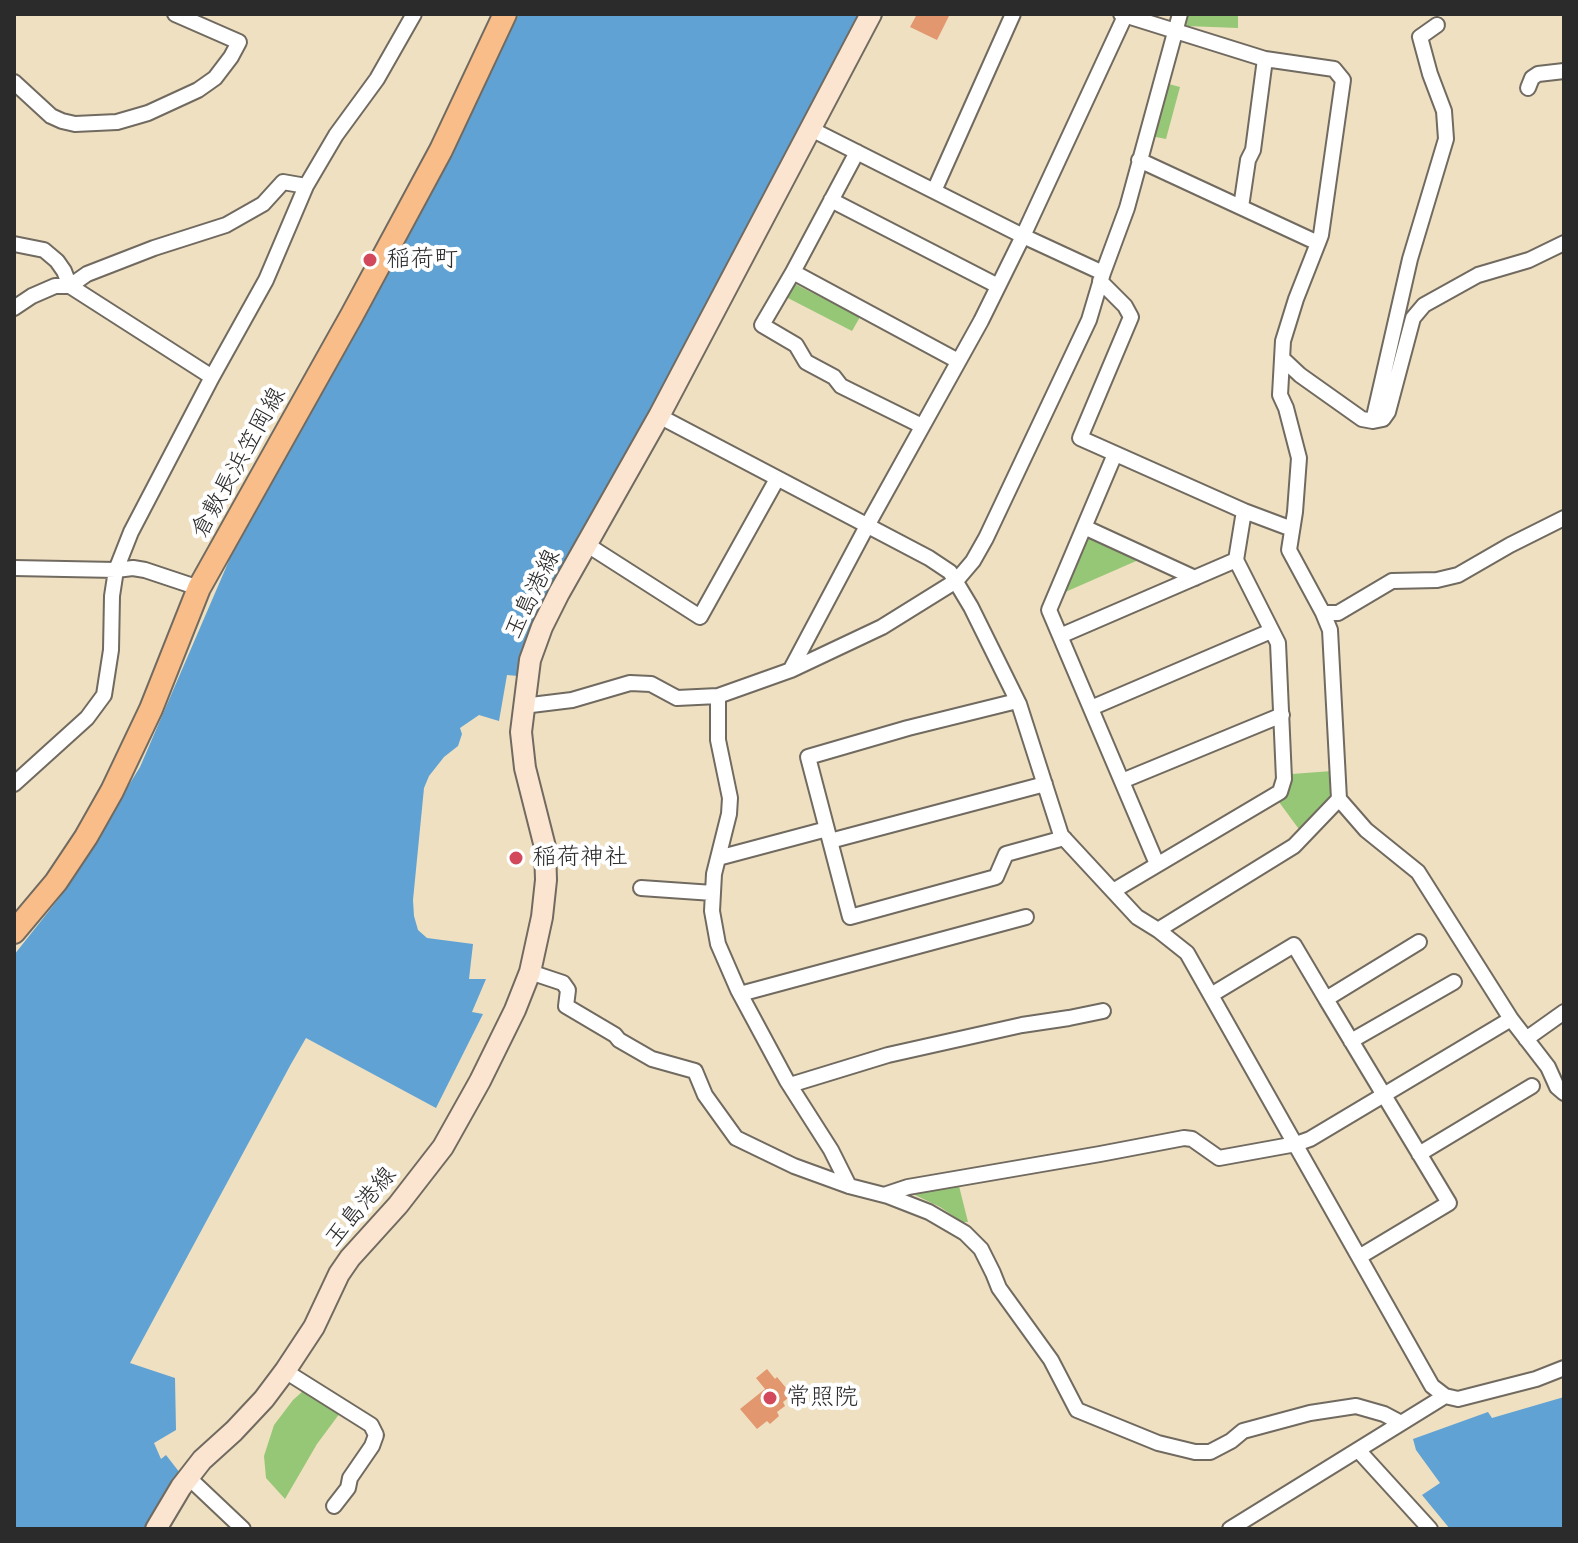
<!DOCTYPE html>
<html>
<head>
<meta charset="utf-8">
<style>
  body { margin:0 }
  #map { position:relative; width:1578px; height:1543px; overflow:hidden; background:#efe0c1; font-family:"Patrick Hand",sans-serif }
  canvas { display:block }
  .frame { position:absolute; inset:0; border:16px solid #2b2b2b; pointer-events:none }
</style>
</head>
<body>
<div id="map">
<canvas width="1578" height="1543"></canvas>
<div class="frame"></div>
</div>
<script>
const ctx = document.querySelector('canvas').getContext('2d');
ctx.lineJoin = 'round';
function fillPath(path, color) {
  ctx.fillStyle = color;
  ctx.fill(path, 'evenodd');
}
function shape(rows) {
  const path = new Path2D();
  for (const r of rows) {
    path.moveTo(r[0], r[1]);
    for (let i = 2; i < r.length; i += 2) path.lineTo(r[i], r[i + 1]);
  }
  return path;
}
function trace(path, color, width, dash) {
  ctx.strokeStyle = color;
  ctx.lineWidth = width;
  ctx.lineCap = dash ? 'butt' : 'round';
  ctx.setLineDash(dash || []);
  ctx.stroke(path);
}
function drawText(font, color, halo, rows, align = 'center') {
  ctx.font = font + ' "Patrick Hand","Klee One",sans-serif';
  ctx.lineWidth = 8;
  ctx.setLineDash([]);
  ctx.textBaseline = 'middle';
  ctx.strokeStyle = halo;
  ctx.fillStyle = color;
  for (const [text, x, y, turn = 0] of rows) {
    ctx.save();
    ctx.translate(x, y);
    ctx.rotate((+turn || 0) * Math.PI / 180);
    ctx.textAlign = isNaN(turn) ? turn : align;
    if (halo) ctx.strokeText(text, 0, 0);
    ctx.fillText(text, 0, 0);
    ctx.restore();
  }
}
const green = shape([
  [1188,14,1238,14,1238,28,1186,26],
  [1165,83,1180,87,1166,139,1151,136],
  [793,283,860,317,852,331,786,297],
  [1093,537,1143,558,1063,593,1085,539],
  [1332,771,1334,799,1301,832,1279,802,1284,797,1292,780,1292,774],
  [959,1186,968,1222,962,1222,940,1207,913,1194],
  [303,1391,340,1413,317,1444,285,1499,266,1478,264,1456,274,1425,293,1400]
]);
const water = shape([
  [519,14,859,14,604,496,518,676,507,675,499,721,479,715,460,728,462,734,458,746,444,757,429,776,424,788,413,900,414,916,418,930,427,938,473,944,469,979,486,979,472,1012,483,1014,436,1108,306,1038,291,1064,130,1363,175,1378,176,1430,154,1443,161,1459,166,1455,180,1473,146,1529,14,1529,14,955,60,897,140,767,234,549,334,368,483,89],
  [1564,1397,1564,1529,1450,1529,1422,1495,1440,1483,1416,1450,1413,1439,1488,1412,1492,1418]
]);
const building = shape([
  [917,14,950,14,937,40,910,27],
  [767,1369,775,1379,777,1377,792,1395,783,1402,785,1406,777,1412,779,1416,770,1424,767,1421,757,1429,740,1409,765,1389,756,1378]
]);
const minor = shape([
  [1121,14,1265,59,1334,69,1343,80,1321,235,1318,243],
  [14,82,51,116,62,121,75,124,117,122,148,113,198,90,215,78,231,57,239,42,175,14],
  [1528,88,1532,78,1538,74,1564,71],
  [811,129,1023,236,1103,273],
  [857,152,793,272,958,361],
  [1139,160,1318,243,1296,299,1283,341,1280,395,1286,408,1299,458,1295,512,1289,550,1323,613,1330,630,1339,799,1366,830,1418,872,1511,1019,1548,1067,1557,1087,1564,1093],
  [934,191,1013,14],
  [831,200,998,286],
  [1241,207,1248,160,1253,150,1265,59],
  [14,244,44,250,57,261,64,271,70,286,212,377],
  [793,272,762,325,796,345,806,362,834,377,841,386,922,426],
  [1100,281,1125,306,1131,317,1080,438,1244,511,1236,560,1278,643,1284,779,1280,792,1113,891],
  [14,308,32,296,55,286,70,286,87,274,154,248,226,225,263,204,283,182,306,186],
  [1283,359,1300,375,1362,419,1373,421,1383,419,1388,412,1413,318,1424,305,1478,275,1529,260,1564,243],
  [659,416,929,558,950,572,971,607,1019,704,1061,835,1137,917,1158,930,1187,953,1432,1386,1445,1396,1458,1399,1536,1379,1564,1368],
  [1373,421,1410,259,1446,139,1444,111,1430,74,1420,37,1437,25],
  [1115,454,1049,610,1157,864],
  [1244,511,1292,529],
  [1084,527,1195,578],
  [586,544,700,617,777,479],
  [14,568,116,570,133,568,145,570,199,588],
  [1323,613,1338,613,1392,581,1437,580,1458,575,1510,545,1564,518],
  [1060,636,1236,560],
  [791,669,867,526,981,321,1023,236,1126,14],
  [718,696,718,740,730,798,729,814,714,874,712,911,718,944,738,990,787,1081,831,1150,849,1186],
  [1017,701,908,728,808,757,850,917,996,877,1006,854,1064,838],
  [523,706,572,700,630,683,651,684,677,698,718,696,791,670,882,627,956,581,973,561,986,538,1089,320,1103,273,1127,208,1180,14],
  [1091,708,1271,631],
  [1122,781,1282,715],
  [14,784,87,718,104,695,111,650,112,596,116,570,131,532,212,377,266,280,306,186,336,135,377,79,414,14],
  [830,841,1045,784],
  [718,858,827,829],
  [641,888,713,893],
  [1158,930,1294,846,1339,799],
  [530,972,563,983,568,990,566,1006,615,1035,619,1040,652,1059,695,1071,705,1095,736,1138,794,1166,849,1186,888,1196,929,1212,965,1233,981,1249,993,1273,999,1288,1051,1360,1077,1410,1158,1443,1195,1452,1210,1452,1231,1441,1243,1431,1310,1413,1356,1406,1384,1414,1401,1423],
  [740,994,1026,917],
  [1211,995,1294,945,1326,999,1419,942],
  [1326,999,1449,1203,1359,1257],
  [1526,1039,1564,1012],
  [1351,1041,1454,982],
  [790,1085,888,1055,1022,1025,1069,1018,1103,1011],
  [1419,1154,1532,1086],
  [884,1195,908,1187,1100,1154,1184,1138,1192,1139,1219,1158,1296,1144,1310,1139,1511,1019],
  [285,1371,371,1425,376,1435,372,1446,350,1478,348,1488,334,1506],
  [1358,1450,1430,1529],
  [188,1477,243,1529],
  [1230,1529,1445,1396]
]);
const secondary = shape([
  [156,1529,181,1487,202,1460,234,1431,264,1399,285,1371,314,1327,339,1274,350,1258,398,1205,443,1147,480,1081,515,1010,530,972,542,917,546,880,545,847,525,768,521,732,530,660,542,627,559,593,659,416,871,14]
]);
const primary = shape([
  [14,932,56,882,86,837,112,791,151,709,199,588,352,315,441,150,505,14]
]);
const markers = [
  [370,260,8,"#d1495b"],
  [516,858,8,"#d1495b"],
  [770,1398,8,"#d1495b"]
];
const poiNames = [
  ["稲荷町",386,260],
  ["稲荷神社",532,858],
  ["常照院",786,1398]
];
const streetNames = [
  ["倉敷長浜笠岡線",239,463,-61],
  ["玉島港線",533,594,-64],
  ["玉島港線",361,1207,-50]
];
fillPath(green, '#96c777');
fillPath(water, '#60a2d3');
fillPath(building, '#e2976f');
trace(minor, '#706a60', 18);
trace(secondary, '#706a60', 24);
trace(primary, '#706a60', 26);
trace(minor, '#fff', 14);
trace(secondary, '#fce5d0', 20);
trace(primary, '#f8bd89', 22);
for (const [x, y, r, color] of markers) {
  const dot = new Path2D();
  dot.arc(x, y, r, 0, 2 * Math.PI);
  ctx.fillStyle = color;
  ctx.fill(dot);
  trace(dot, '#fff', 3);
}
drawText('24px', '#2b2b2b', '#fff', poiNames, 'left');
drawText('24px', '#2b2b2b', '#fff', streetNames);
</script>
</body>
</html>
